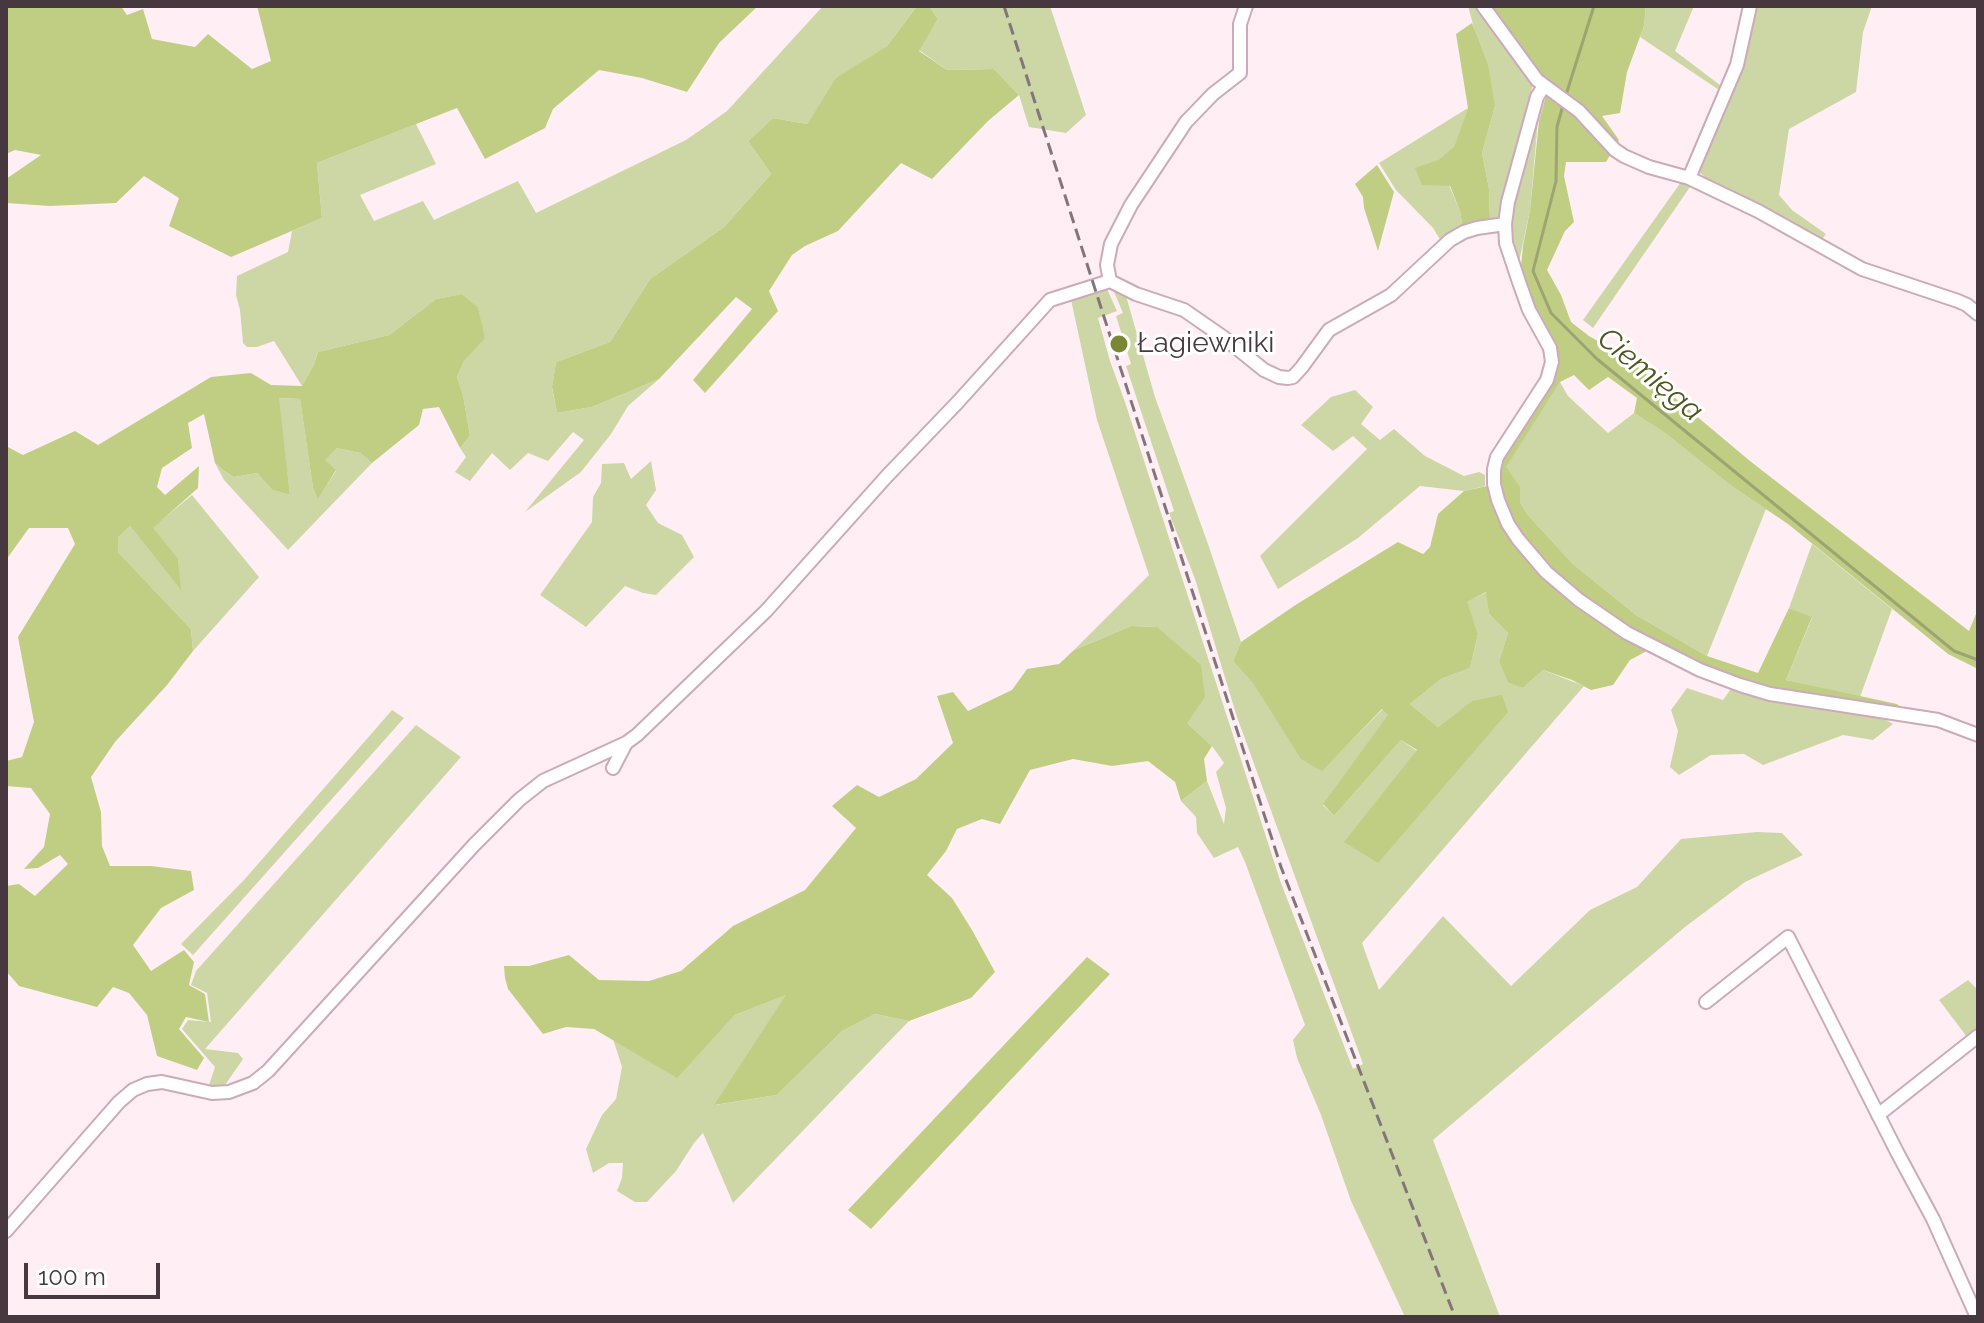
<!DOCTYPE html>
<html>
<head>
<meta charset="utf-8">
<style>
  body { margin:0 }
  #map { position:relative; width:1984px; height:1323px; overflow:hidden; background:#ffeff5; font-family:Raleway,sans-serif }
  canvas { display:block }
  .frame { position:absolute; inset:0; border:8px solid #46383e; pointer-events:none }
  .scale { position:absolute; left:24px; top:1263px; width:136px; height:36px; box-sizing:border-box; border:4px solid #46383e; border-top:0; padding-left:10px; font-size:24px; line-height:28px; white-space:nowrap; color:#46383e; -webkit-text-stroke:6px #fff; paint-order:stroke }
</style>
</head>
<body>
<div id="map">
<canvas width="1984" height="1323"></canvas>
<div class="frame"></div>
<div class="scale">100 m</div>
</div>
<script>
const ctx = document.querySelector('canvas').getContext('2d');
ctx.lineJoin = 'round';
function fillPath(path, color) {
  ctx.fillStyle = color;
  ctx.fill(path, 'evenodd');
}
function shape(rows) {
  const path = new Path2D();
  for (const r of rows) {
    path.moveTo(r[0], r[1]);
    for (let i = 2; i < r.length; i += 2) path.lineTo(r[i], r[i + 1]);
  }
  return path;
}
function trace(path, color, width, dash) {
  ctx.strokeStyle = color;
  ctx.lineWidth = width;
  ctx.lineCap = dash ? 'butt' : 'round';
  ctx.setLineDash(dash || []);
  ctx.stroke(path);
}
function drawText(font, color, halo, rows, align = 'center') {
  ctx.font = font + ' Raleway,sans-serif';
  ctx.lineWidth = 6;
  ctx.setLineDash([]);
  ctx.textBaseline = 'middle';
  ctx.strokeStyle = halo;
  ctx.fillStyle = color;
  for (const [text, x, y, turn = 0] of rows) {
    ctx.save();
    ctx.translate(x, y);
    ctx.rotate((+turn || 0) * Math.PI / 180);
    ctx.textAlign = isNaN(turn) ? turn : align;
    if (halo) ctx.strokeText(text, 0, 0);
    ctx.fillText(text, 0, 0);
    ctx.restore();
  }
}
const green = shape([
  [823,6,917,6,887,46,836,79,807,124,773,118,748,141,771,174,724,227,650,279,610,342,556,362,552,388,557,413,592,407,659,379,628,406,611,434,581,472,525,512,584,440,573,432,548,461,528,453,510,470,492,453,470,481,455,472,466,457,460,448,470,436,463,395,457,377,464,361,484,337,478,307,462,294,436,299,389,335,318,352,314,364,302,386,274,341,257,347,247,347,243,343,240,310,236,295,237,276,288,252,292,231,322,218,317,163,416,124,436,164,360,195,374,221,423,201,434,220,518,181,536,213,686,140,699,131,727,111],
  [929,6,1050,6,1086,115,1066,133,1029,127,1019,95,994,69,947,70,919,50,938,19],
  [1468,6,1476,6,1533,84,1502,214,1496,219,1490,221,1489,189,1482,153,1495,106],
  [1646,6,1694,6,1675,51,1720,85,1734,52,1744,6,1872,6,1863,32,1856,92,1789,129,1779,195,1792,210,1826,234,1820,242,1705,177,1698,171,1728,96,1640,37,1644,26],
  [1540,97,1530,210,1519,262,1516,260,1509,236,1513,199],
  [1468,108,1454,148,1438,160,1460,211,1463,229,1441,241,1433,228,1396,190,1379,163],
  [1681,182,1690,187,1593,328,1583,320],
  [1110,281,1124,289,1155,397,1208,544,1241,642,1233,661,1253,682,1276,718,1322,770,1383,709,1389,715,1323,805,1334,816,1401,740,1417,751,1345,842,1473,701,1438,727,1410,704,1441,679,1470,668,1478,634,1466,602,1487,592,1489,614,1508,633,1499,661,1523,688,1543,670,1584,686,1362,943,1379,990,1443,916,1511,986,1590,910,1637,887,1681,839,1757,832,1782,833,1803,855,1745,882,1685,927,1433,1140,1500,1317,1405,1317,1351,1201,1321,1115,1297,1058,1293,1040,1305,1025,1245,862,1238,847,1214,858,1197,833,1196,817,1181,801,1207,781,1224,824,1226,808,1216,772,1224,763,1212,746,1187,723,1178,646,1156,627,1131,626,1074,650,1149,575,1097,420,1070,295],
  [1112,287,1123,313,1116,316,1131,364,1126,366,1174,511,1169,513,1195,579,1237,717,1363,1064,1353,1069,1281,883,1125,402,1110,361,1098,318,1117,311,1107,289],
  [1560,382,1568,396,1608,433,1634,413,1665,433,1730,485,1766,509,1707,656,1636,615,1573,564,1527,514,1520,502,1505,467],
  [1355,390,1373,407,1361,424,1380,440,1394,429,1425,456,1464,476,1479,472,1485,475,1485,486,1464,491,1420,486,1358,538,1278,589,1260,556,1367,449,1353,436,1333,451,1301,425,1331,397],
  [278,398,300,399,313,488,318,498,336,471,324,460,337,448,360,453,372,463,288,550,224,480,215,463,224,471,234,477,257,473,272,490,290,495],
  [651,461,656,490,646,505,658,523,682,535,694,557,656,595,643,593,625,586,586,627,540,595,592,522,593,497,601,483,602,464,624,463,631,479],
  [192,495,259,577,193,651,191,629,118,552,118,538,130,526,180,588,178,558,152,528],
  [1812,544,1892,609,1860,697,1786,680,1812,618,1789,608],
  [1733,686,1881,717,1893,724,1873,740,1843,735,1763,765,1744,754,1711,755,1679,775,1670,767,1678,731,1671,710,1687,688,1723,700],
  [392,710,404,718,193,955,181,944,244,880],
  [416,725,461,757,205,1049,238,1053,243,1059,221,1091,208,1088,215,1067,182,1029,188,1020,211,1022,207,993,191,985,196,971],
  [1968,980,1978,990,1978,1028,1967,1037,1939,1000],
  [788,994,715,1105,777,1095,842,1031,875,1014,909,1021,733,1203,703,1133,694,1143,676,1171,647,1202,635,1202,617,1191,622,1178,623,1163,609,1163,593,1173,586,1149,602,1115,616,1099,622,1067,613,1039,677,1077,735,1015]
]);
const forest = shape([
  [6,6,121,6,127,15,143,9,152,39,195,47,208,34,252,69,271,61,257,6,758,6,719,43,687,92,642,78,599,70,553,109,545,128,485,159,457,108,317,163,322,218,231,257,169,226,179,198,144,176,116,203,50,206,6,203,6,179,41,155,15,150,6,154],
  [917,6,929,6,938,19,919,51,947,70,994,69,1019,95,988,121,932,179,901,163,838,231,805,246,792,255,769,291,778,311,705,393,693,380,752,309,736,297,659,379,592,407,557,413,552,387,556,362,610,342,650,279,724,227,771,174,748,141,773,118,807,124,836,78,887,46],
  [1493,6,1646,6,1644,26,1627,72,1620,113,1602,116,1619,140,1606,162,1566,162,1564,176,1574,222,1565,231,1547,270,1561,295,1571,322,1589,336,1626,357,1750,461,1969,631,1978,609,1978,669,1948,654,1788,524,1730,485,1665,433,1634,413,1637,398,1608,377,1589,390,1574,375,1560,382,1506,467,1520,487,1520,502,1527,514,1573,564,1636,615,1707,656,1758,673,1789,608,1812,617,1786,680,1897,704,1903,710,1794,696,1736,681,1658,645,1630,660,1613,685,1591,690,1572,680,1543,670,1523,688,1508,682,1499,661,1508,633,1489,614,1486,592,1467,602,1478,634,1470,668,1441,679,1410,704,1438,727,1472,701,1502,695,1508,712,1378,863,1344,842,1417,750,1401,740,1334,816,1323,804,1388,715,1382,709,1322,771,1301,759,1253,683,1233,661,1241,642,1297,604,1398,542,1423,554,1430,547,1438,514,1464,491,1496,484,1496,469,1506,447,1559,366,1555,349,1532,302,1521,266,1523,246,1530,210,1539,121,1549,85,1490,9],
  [1472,23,1488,65,1495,106,1482,153,1489,189,1490,221,1463,229,1460,211,1450,186,1422,185,1415,168,1438,160,1454,147,1468,108,1456,34],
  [1377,165,1394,192,1378,251,1364,208,1363,197,1355,184],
  [462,294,478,307,485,338,464,361,457,377,463,395,470,436,460,448,439,407,423,409,419,425,372,463,360,453,337,448,325,460,336,470,318,499,313,488,300,399,279,398,290,495,272,490,257,473,234,477,224,471,215,463,204,414,188,423,192,448,162,468,157,487,165,495,199,466,198,488,153,528,178,558,181,590,130,526,118,538,118,552,191,629,193,651,167,685,115,742,91,777,101,812,102,846,110,866,151,866,191,871,194,890,161,908,133,945,151,971,184,950,194,962,189,985,205,994,209,1022,186,1017,179,1029,204,1058,197,1070,157,1056,147,1015,129,993,113,987,97,1007,19,986,6,971,8,948,6,946,6,886,19,884,35,896,68,864,60,855,38,868,24,869,44,847,50,814,31,788,6,786,6,761,22,757,34,722,18,637,75,544,68,528,29,528,6,560,6,446,23,455,75,431,98,445,211,377,251,373,271,385,302,386,314,364,318,352,389,335,436,299],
  [1131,626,1157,627,1201,665,1205,697,1187,723,1212,746,1204,759,1207,781,1181,801,1175,782,1148,761,1112,766,1073,759,1030,770,1000,824,982,819,957,829,946,851,927,875,952,898,972,930,995,972,971,998,909,1021,875,1014,842,1031,777,1095,714,1105,786,995,735,1015,677,1078,594,1029,566,1027,543,1034,508,989,505,978,504,966,529,966,569,955,599,980,649,981,681,971,733,926,805,890,856,828,832,806,857,785,879,797,916,779,953,743,937,696,953,692,968,711,1012,690,1027,669,1059,664,1074,650],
  [1087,957,1110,974,871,1229,848,1210]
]);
const stream = shape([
  [1565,98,1594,6],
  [1563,105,1557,127,1556,181,1533,271,1551,313,1597,359,1954,651,1978,660]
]);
const minor = shape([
  [1246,6,1240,24,1240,73,1213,94,1186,122,1131,205,1111,244,1107,265,1110,281,1136,294,1184,310,1223,337,1264,370,1279,377,1288,378,1293,377,1302,367,1329,330,1391,295,1450,240,1464,232,1477,228,1505,224],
  [1483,6,1537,80,1579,111,1615,150,1624,156,1649,167,1689,178,1758,211,1862,269,1958,301,1967,305,1978,314],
  [1544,86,1537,97,1508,202,1505,224,1506,243,1519,282,1529,310,1550,348,1552,362,1547,380,1497,457,1494,469,1494,484,1498,500,1508,524,1518,539,1546,572,1579,600,1627,633,1700,670,1740,685,1770,694,1938,720,1978,735],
  [1689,178,1737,65,1750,6],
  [613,768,626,743],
  [1706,1002,1788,937,1897,1152,1933,1219,1977,1317],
  [1878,1115,1978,1036],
  [6,1231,119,1102,133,1090,147,1084,162,1082,212,1093,229,1092,253,1083,268,1071,474,845,519,800,543,781,626,743,637,735,766,611,887,476,957,403,1050,300,1110,281]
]);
const rail = shape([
  [1004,6,1281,867,1455,1317]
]);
const markers = [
  [1119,344,10,"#7b8735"]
];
const poiNames = [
  ["Łagiewniki",1137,344]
];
const waterNames = [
  ["Ciemięga",1650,375,40]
];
fillPath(green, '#cdd7a5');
fillPath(forest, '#c0ce84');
trace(stream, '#9ea471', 3);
trace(minor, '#cdaab9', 16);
trace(minor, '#fff', 12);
trace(rail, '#84757b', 3, [12, 6]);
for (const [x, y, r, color] of markers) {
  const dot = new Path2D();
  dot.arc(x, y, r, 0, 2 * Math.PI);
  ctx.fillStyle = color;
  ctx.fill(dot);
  trace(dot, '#fff', 3);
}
drawText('28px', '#46383e', '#fff', poiNames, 'left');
drawText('italic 30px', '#4d5520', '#fff', waterNames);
</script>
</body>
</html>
